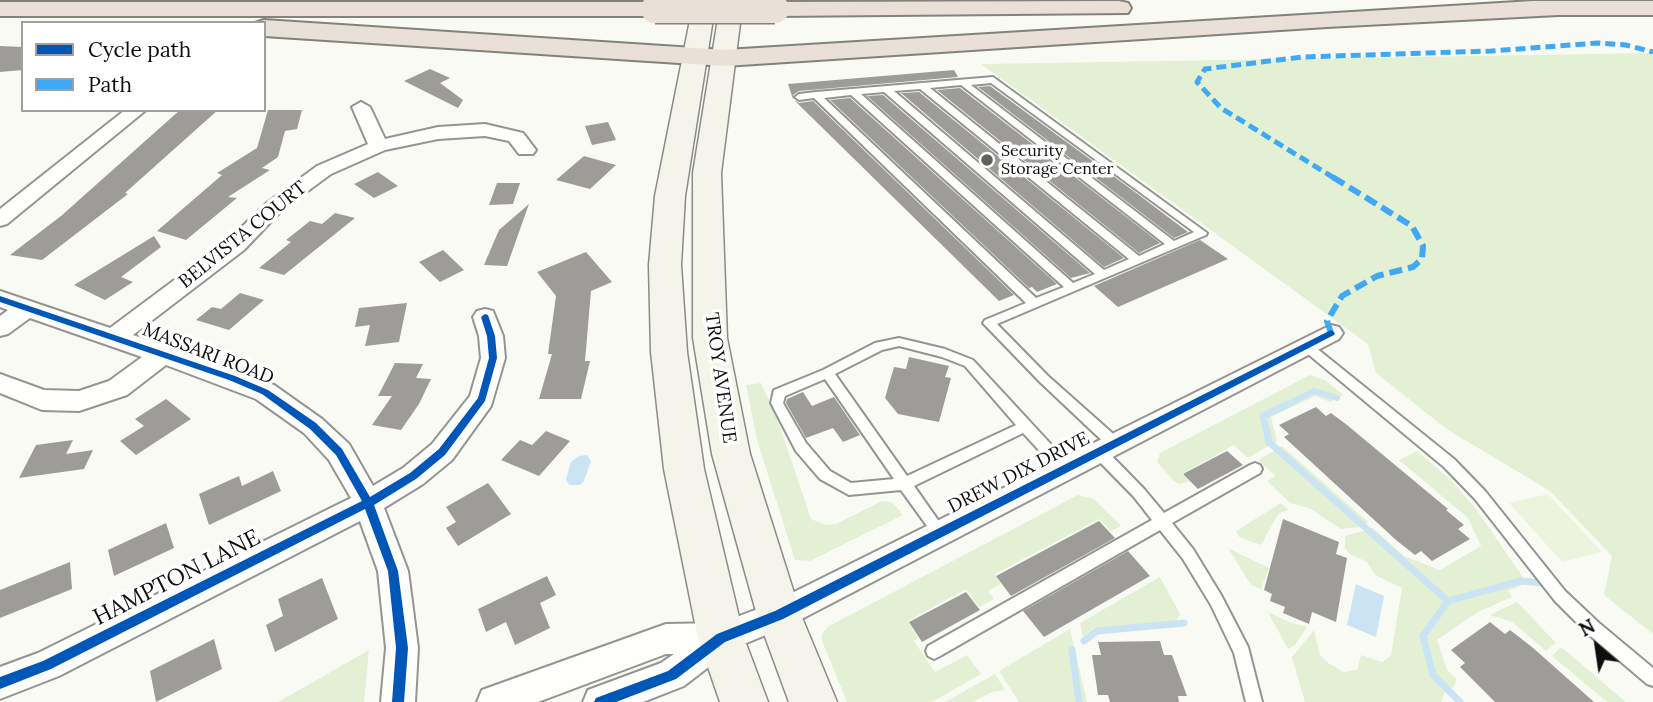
<!DOCTYPE html>
<html>
<head>
<meta charset="utf-8">
<style>
  body { margin:0 }
  #map { position:relative; width:1653px; height:702px; overflow:hidden; background:#fafaf4; font-family:Lora,serif }
  canvas { display:block }
  .legend { position:absolute; left:21px; top:21px; width:245px; height:91px; box-sizing:border-box; background:#fff; border:2px solid #9f9f9f; margin:0; padding:9px 12px; list-style:none; font-size:21px; color:#0e0e0e }
  .legend li { display:flex; align-items:center; gap:14px; height:35px }
  .legend b { width:35px; border:2px solid #9f9f9f }
  .north { position:absolute; left:1562px; top:611px; width:70px; height:70px; -webkit-text-stroke:5px #fff; paint-order:stroke; rotate:331deg; font-size:19px; font-weight:700; line-height:28px; text-align:center; color:#0e0e0e }
  .north::after { content:''; display:block; margin:auto; width:24px; height:32px; background:#0e0e0e; clip-path:polygon(50% 0,100% 100%,50% 72%,0 100%) }
</style>
</head>
<body>
<div id="map">
<canvas width="1653" height="702"></canvas>
<ul class="legend">
<li><b style="height:9px;background:#0057b8"></b>Cycle path</li>
<li><b style="height:9px;background:#3fa9f5"></b>Path</li>
</ul>
<div class="north">N</div>
</div>
<script>
const ctx = document.querySelector('canvas').getContext('2d');
ctx.lineJoin = 'round';
function fillPath(path, color) {
  ctx.fillStyle = color;
  ctx.fill(path, 'evenodd');
}
function shape(rows) {
  const path = new Path2D();
  for (const r of rows) {
    path.moveTo(r[0], r[1]);
    for (let i = 2; i < r.length; i += 2) path.lineTo(r[i], r[i + 1]);
  }
  return path;
}
function trace(path, color, width, dash) {
  ctx.strokeStyle = color;
  ctx.lineWidth = width;
  ctx.lineCap = dash ? 'butt' : 'round';
  ctx.setLineDash(dash || []);
  ctx.stroke(path);
}
function drawText(font, color, halo, rows, align = 'center') {
  ctx.font = font + ' Lora,serif';
  ctx.lineWidth = 7;
  ctx.setLineDash([]);
  ctx.textBaseline = 'middle';
  ctx.strokeStyle = halo;
  ctx.fillStyle = color;
  for (const [text, x, y, turn = 0] of rows) {
    ctx.save();
    ctx.translate(x, y);
    ctx.rotate((+turn || 0) * Math.PI / 180);
    ctx.textAlign = isNaN(turn) ? turn : align;
    if (halo) ctx.strokeText(text, 0, 0);
    ctx.fillText(text, 0, 0);
    ctx.restore();
  }
}
const green = shape([
  [1653,53,1653,634,1604,595,1612,556,1550,491,1448,430,1376,373,1368,344,981,64],
  [1310,375,1325,380,1343,395,1330,402,1315,396,1271,417,1277,441,1248,458,1234,445,1182,474,1189,481,1180,484,1174,481,1157,462,1160,453],
  [761,383,778,421,811,519,826,525,836,524,882,501,893,503,903,515,810,561,795,560,757,440,746,385],
  [1282,446,1368,522,1361,527,1341,529,1309,508,1290,503,1267,481,1276,476,1258,460],
  [1417,451,1451,480,1476,509,1527,583,1508,591,1512,597,1478,612,1437,640,1447,670,1456,679,1454,687,1445,691,1441,702,1305,702,1292,657,1314,630,1320,655,1328,663,1344,672,1357,670,1361,655,1382,662,1391,656,1402,588,1375,575,1367,562,1350,554,1345,548,1345,536,1373,528,1404,556,1440,570,1481,546,1468,518,1399,460],
  [1078,495,1094,499,1121,526,1111,531,1099,519,995,574,1001,584,988,591,994,599,979,607,966,589,908,621,918,638,914,641,935,672,967,655,981,674,932,702,847,702,822,641,822,634,829,626],
  [1281,503,1288,510,1278,514,1261,545,1239,537,1236,531],
  [1228,548,1269,568,1261,589,1251,585],
  [1160,577,1180,614,1175,622,1094,628,1083,638,1080,623],
  [1517,602,1556,643,1546,651,1512,622,1490,615],
  [1268,612,1289,622,1307,627,1295,645,1288,649],
  [1070,629,1087,702,1019,702,999,671],
  [1561,647,1626,702,1607,702,1552,656],
  [369,650,364,702,278,702],
  [995,674,1005,690,992,692,972,702,945,702]
]);
const pitch = shape([
  [1548,494,1602,552,1562,562,1509,503]
]);
const water = shape([
  [587,455,591,461,584,481,580,485,569,485,566,479,571,462,579,456],
  [1356,584,1384,596,1376,637,1347,625]
]);
const streamFar1 = shape([
  [1282,407,1314,391,1337,398]
]);
const stream = shape([
  [1286,405,1263,416,1269,442,1448,601,1520,581,1545,583],
  [1448,601,1423,636,1433,675,1460,702],
  [1084,641,1097,631,1184,623],
  [1072,650,1079,702]
]);
const building = shape([
  [0,46,23,47,23,70,0,72],
  [430,69,450,78,440,83,463,100,458,108,404,81],
  [954,70,958,77,799,91,793,95,793,99,788,84],
  [990,86,1135,192,1188,232,1174,238,978,87],
  [960,88,1160,243,1139,253,937,90],
  [919,92,1124,258,1104,267,901,93],
  [883,95,1090,273,1071,278,867,96],
  [850,98,1057,284,1037,292,1032,287,1029,288,830,100],
  [794,100,799,103,813,101,1014,295,999,301],
  [180,110,218,110,125,193,128,194,42,260,10,255,61,216],
  [268,110,302,110,297,129,285,131,278,157,262,168,270,170,228,197,237,198,186,240,157,231,222,175,217,173,257,148],
  [608,122,616,140,592,145,585,126],
  [584,156,616,165,590,189,556,180],
  [378,172,398,186,374,198,354,184],
  [497,183,520,183,513,204,489,205],
  [529,204,507,266,484,265,499,230],
  [335,213,355,218,284,275,259,268,291,242,286,240,310,221,322,224],
  [154,236,161,247,121,277,133,282,105,300,74,285],
  [1200,240,1228,259,1118,307,1094,286],
  [443,250,464,270,440,282,419,262],
  [586,252,612,282,591,291,585,361,590,361,581,399,539,399,552,354,548,354,556,296,537,272],
  [240,293,264,300,229,330,196,320,212,307,221,309],
  [407,303,399,342,365,346,370,325,355,327,359,308],
  [909,357,949,366,945,377,951,378,939,422,898,414,885,398,894,367,906,369],
  [395,363,423,364,416,378,431,379,419,404,401,430,372,425,392,396,378,396],
  [803,392,812,406,834,397,860,435,843,442,833,428,806,438,786,403,787,399],
  [166,399,191,419,136,455,120,441,144,426,135,419],
  [1316,407,1326,416,1331,413,1347,425,1448,509,1446,510,1464,525,1458,529,1470,539,1432,561,1421,551,1415,555,1396,540,1284,437,1289,434,1279,425],
  [546,431,570,441,539,476,501,460,520,440,532,445],
  [73,440,66,454,93,450,84,469,19,478,36,445],
  [1227,451,1243,465,1198,489,1183,474],
  [273,471,281,491,209,525,199,494,239,476,242,486],
  [488,483,511,514,458,546,446,528,456,522,446,507],
  [1283,519,1339,542,1336,554,1347,558,1336,622,1312,612,1309,624,1283,613,1285,607,1270,601,1272,594,1264,590],
  [1099,521,1115,538,1011,596,996,576],
  [166,523,174,548,114,576,108,550],
  [1128,551,1150,576,1044,637,1023,611],
  [70,562,72,589,0,618,0,590],
  [547,576,556,595,540,603,550,628,515,645,506,622,486,632,478,609],
  [322,578,338,619,275,652,266,625,283,616,278,599],
  [966,592,980,610,922,642,909,622],
  [1490,622,1505,634,1510,630,1532,647,1594,702,1495,702,1460,667,1465,663,1451,650],
  [214,639,222,669,156,702,150,671],
  [1160,641,1164,655,1172,655,1187,696,1178,696,1179,702,1110,702,1108,695,1098,695,1092,655,1101,655,1098,642]
]);
const lane = shape([
  [993,77,1207,233,1206,235,997,324,1048,376,1120,440,1122,444,1120,448,1115,449,1110,448,1040,382,983,323,985,320,1026,303,814,98,799,100,795,97,799,94,816,92,993,77],
  [991,83,1194,232,1174,241,971,85,991,83],
  [961,85,1165,244,1139,256,930,88,961,85],
  [920,89,1129,259,1104,270,894,91,920,89],
  [884,92,1095,274,1073,283,861,94,884,92],
  [851,95,1064,287,1036,298,824,98,851,95],
  [899,338,945,349,973,360,1070,465,1072,469,1070,473,1065,475,1060,473,1023,433,914,486,947,533,945,537,940,539,935,537,901,490,849,495,820,479,796,451,771,403,774,390,823,370,875,343,899,338],
  [899,346,942,357,965,366,1016,425,907,476,835,374,882,350,899,346],
  [825,379,894,479,851,483,830,471,806,443,783,403,785,396,825,379],
  [1306,342,1310,343,1454,459,1485,491,1565,591,1599,623,1653,668,1653,686,1647,684,1587,633,1555,601,1475,499,1444,467,1302,349,1300,346,1302,343,1306,342],
  [1099,447,1104,448,1144,489,1164,513,1250,465,1255,463,1260,465,1262,469,1260,473,1172,523,1193,549,1221,595,1248,647,1262,702,1246,702,1234,653,1211,605,1183,559,1160,530,940,656,934,659,928,656,926,651,928,646,1152,520,1134,497,1094,456,1092,452,1094,448,1099,447]
]);
const street = shape([
  [361,102,370,107,385,139,438,127,485,124,523,133,536,150,533,154,519,154,509,141,485,136,438,139,385,150,331,174,282,210,244,250,133,335,274,385,322,419,349,444,373,486,403,468,432,444,470,396,481,358,479,336,473,317,477,311,485,309,493,311,503,336,505,358,491,406,452,460,423,484,384,508,408,571,418,648,415,702,381,702,386,648,378,571,360,521,59,676,0,699,0,667,38,653,351,498,329,460,304,433,256,399,166,365,127,395,79,411,42,410,0,393,0,374,44,390,79,391,109,381,142,357,30,318,8,334,0,336,0,316,8,310,0,307,0,291,110,328,228,240,268,202,317,166,368,144,352,107,361,102],
  [125,110,146,110,7,224,0,226,0,209,125,110],
  [1331,325,1339,327,1343,333,1339,339,790,625,732,649,684,686,643,702,583,702,588,690,661,663,674,654,666,654,538,702,477,702,482,690,666,624,721,623,768,605,1331,325]
]);
const secondary = shape([
  [694,0,716,0,685,196,681,265,687,352,704,469,744,638,768,702,720,702,698,638,664,469,651,352,649,265,655,196,694,0],
  [721,0,743,0,721,173,727,338,750,454,801,615,837,702,789,702,757,615,712,454,693,338,693,173,721,0]
]);
const highway = shape([
  [1119,1,1128,3,1131,8,1128,13,775,16,766,14,763,9,766,4,775,2,1119,1],
  [1533,1,1653,1,1653,15,1558,15,1327,27,725,66,264,36,264,23,255,23,264,20,725,50,1533,1],
  [0,2,655,2,664,4,667,9,664,14,655,16,0,16,0,2]
]);
const highwayBridge = shape([
  [655,9,775,9]
]);
const quietFar1 = shape([
  [1334,178,1221,108,1197,82,1205,69,1302,57,1491,51,1598,43,1626,45,1653,52]
]);
const quiet = shape([
  [1331,333,1327,321,1342,296,1377,276,1413,267,1422,259,1423,246,1412,226,1331,176]
]);
const cycleway = shape([
  [0,296,235,376,268,390,316,423,342,449,370,497,410,473,439,449,478,398,489,358,487,336,481,317,485,314,488,315,495,336,497,358,485,401,445,455,416,479,374,505,398,571,408,648,404,702,392,702,396,648,388,571,365,509,51,669,0,689,0,677,43,661,362,501,336,455,310,429,262,394,229,380,0,302,0,296],
  [1331,330,1335,333,1334,335,783,619,725,642,676,679,616,702,594,702,596,698,668,671,717,634,775,611,1331,330]
]);
const markers = [
  [987,160,7,"#61615e"]
];
const farPoinames = [
  ["Security",1001,151],
  ["Storage Center",1001,169]
];
const streetNames = [
  ["BELVISTA COURT",243,235,-39],
  ["MASSARI ROAD",208,354,21],
  ["TROY AVENUE",720,378,82],
  ["DREW DIX DRIVE",1019,473,-27]
];
const nearStreetnames = [
  ["HAMPTON LANE",177,578,-27]
];
fillPath(green, '#e3f0d4');
fillPath(pitch, '#edf4de');
fillPath(water, '#cae4f4');
trace(streamFar1, '#cae4f4', 6);
trace(stream, '#cae4f4', 7);
fillPath(building, '#9e9c99');
trace(lane, '#949492', 4);
trace(street, '#949492', 4);
trace(secondary, '#8b8b88', 3);
trace(highway, '#82827f', 4);
fillPath(lane, '#fefefd');
fillPath(street, '#fefefd');
fillPath(secondary, '#f5f4ea');
fillPath(highway, '#e9e0d6');
trace(highwayBridge, '#82827f', 31, []);
trace(highwayBridge, '#e9e0d6', 28);
trace(quietFar1, '#3fa9f5', 5, [10, 5]);
trace(quiet, '#3fa9f5', 6, [13, 6]);
fillPath(cycleway, '#0057b8');
for (const [x, y, r, color] of markers) {
  const dot = new Path2D();
  dot.arc(x, y, r, 0, 2 * Math.PI);
  ctx.fillStyle = color;
  ctx.fill(dot);
  trace(dot, '#fff', 2.5);
}
drawText('16px', '#0e0e0e', '#fff', farPoinames, 'left');
drawText('19px', '#0e0e0e', '#fff', streetNames);
drawText('23px', '#0e0e0e', '#fff', nearStreetnames);
</script>
</body>
</html>
